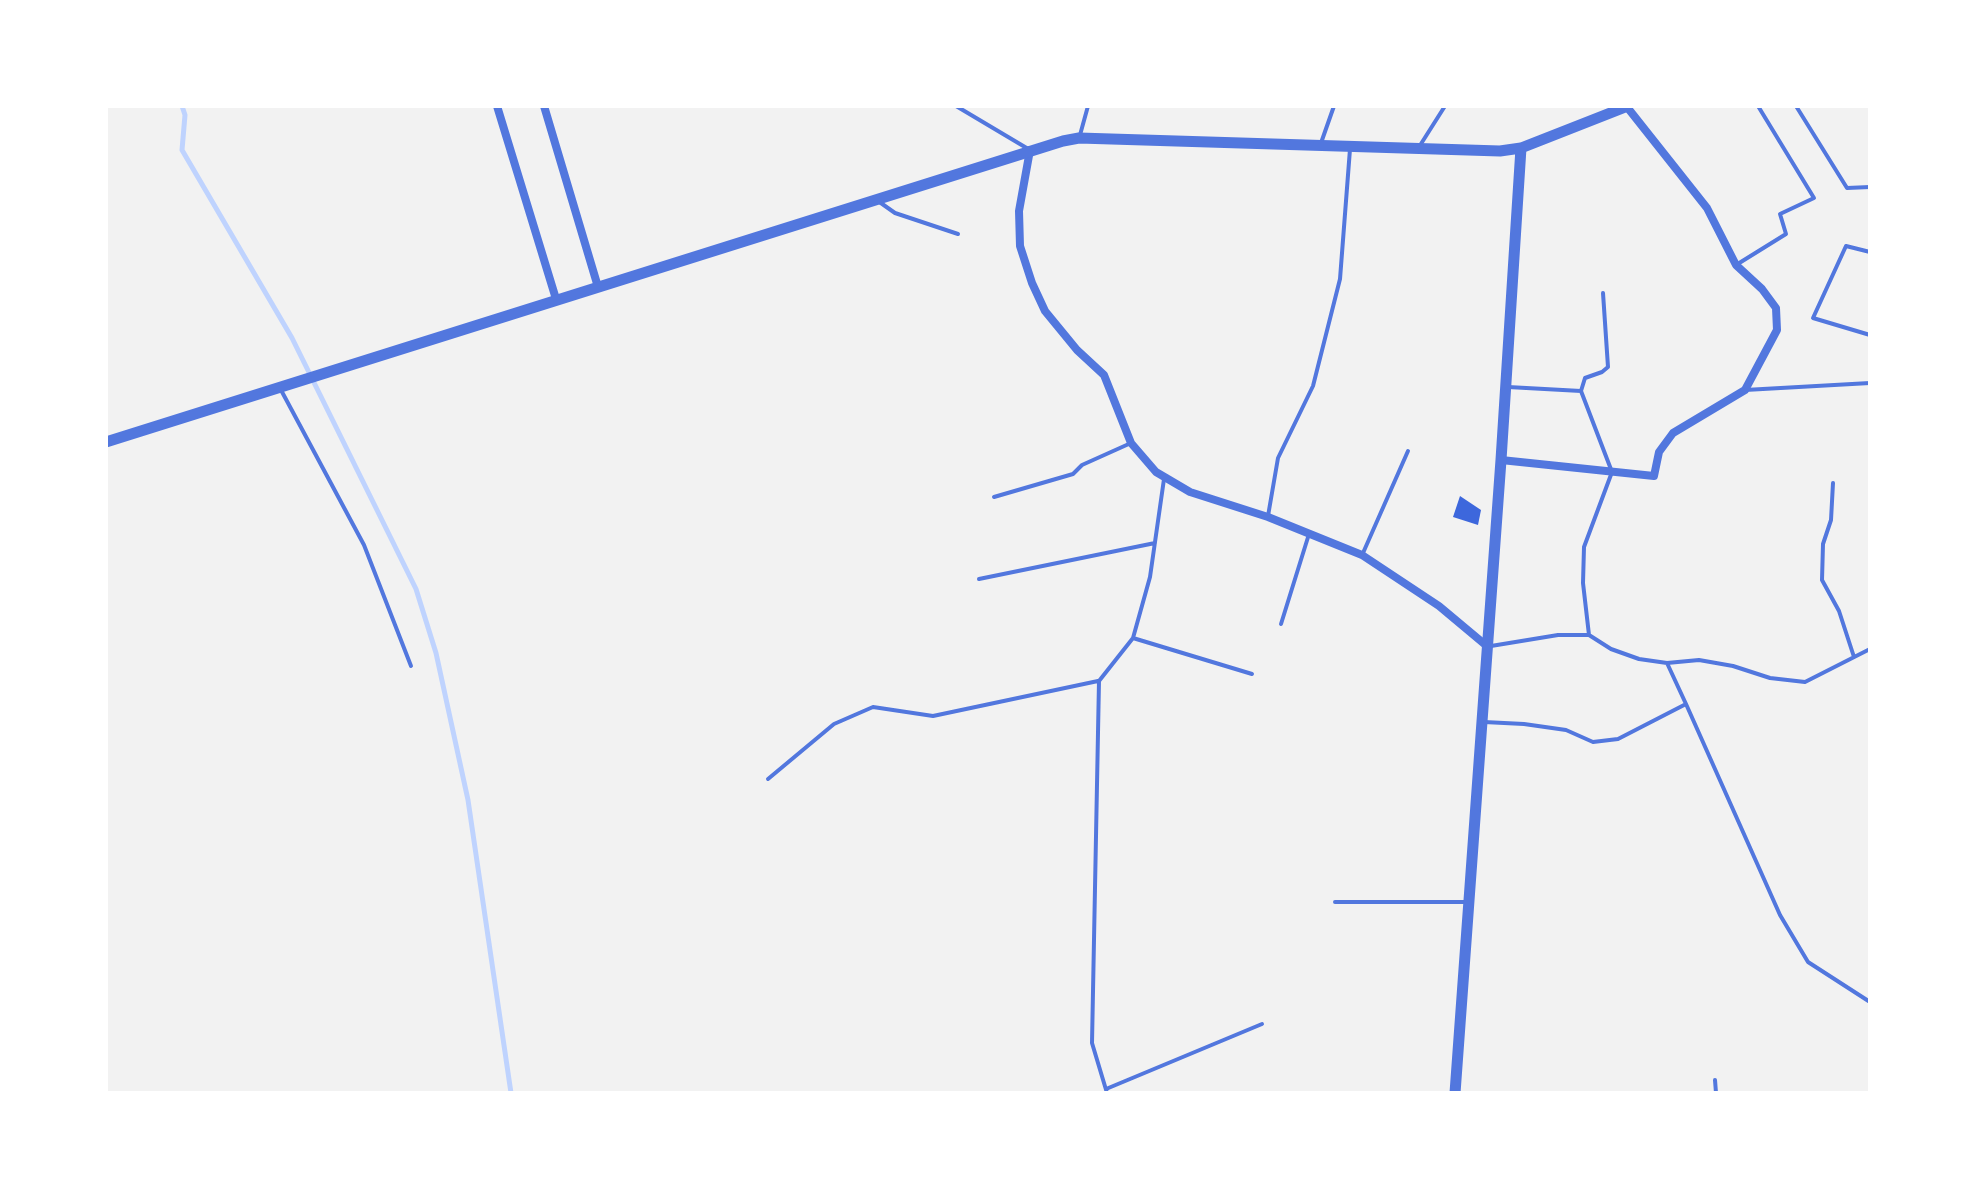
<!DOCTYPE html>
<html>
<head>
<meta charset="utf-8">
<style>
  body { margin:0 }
  #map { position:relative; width:1976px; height:1199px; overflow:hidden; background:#f2f2f2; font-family:"Noto Sans",sans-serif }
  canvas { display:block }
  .frame { position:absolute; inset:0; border:108px solid #fff; pointer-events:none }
</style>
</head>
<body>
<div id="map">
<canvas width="1976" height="1199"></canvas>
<div class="frame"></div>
</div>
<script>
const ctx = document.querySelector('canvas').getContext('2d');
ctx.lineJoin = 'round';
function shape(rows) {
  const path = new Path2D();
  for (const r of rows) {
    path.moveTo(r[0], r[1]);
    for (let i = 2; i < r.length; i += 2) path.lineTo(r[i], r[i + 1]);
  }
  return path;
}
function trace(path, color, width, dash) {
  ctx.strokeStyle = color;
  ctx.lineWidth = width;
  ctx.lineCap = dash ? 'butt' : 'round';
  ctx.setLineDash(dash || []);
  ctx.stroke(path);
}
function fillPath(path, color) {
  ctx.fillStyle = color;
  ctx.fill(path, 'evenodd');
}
const stream = shape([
  [182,106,185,115,182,150,292,338,416,589,436,653,468,800,511,1093]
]);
const building = shape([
  [1460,496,1481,510,1478,525,1453,517]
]);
const service = shape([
  [956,106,1030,150],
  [1796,106,1847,188,1870,187],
  [1080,135,1088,106],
  [1321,143,1334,106],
  [1419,147,1445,106],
  [878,201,895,213,958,234],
  [1870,252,1846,246,1813,318,1870,335],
  [1736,265,1786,234,1780,214,1814,198,1758,106],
  [1508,387,1581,391],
  [281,390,364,545,411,666],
  [1745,390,1870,383],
  [1833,483,1831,520,1823,544,1822,580,1839,611,1854,657],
  [994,497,1073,474,1082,465,1131,443],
  [1268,516,1278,458,1313,386,1340,279,1350,149],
  [1363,553,1408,451],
  [979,579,1155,543],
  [1281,624,1309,534],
  [1589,635,1583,583,1584,547,1612,472,1581,391,1585,378,1602,372,1608,367,1603,293],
  [1133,638,1252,674],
  [1491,646,1558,635,1589,635,1611,649,1639,659,1667,663,1699,660,1733,666,1770,678,1805,682,1870,649],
  [1667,663,1686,704],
  [1099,681,1092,1043,1107,1093],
  [1099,681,1133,638,1150,577,1164,479],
  [1484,722,1524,724,1566,730,1593,742,1618,739,1686,704,1780,915,1808,962,1870,1002],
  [768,779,834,724,873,707,933,716,1098,681],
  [1335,902,1466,902],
  [1715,1080,1716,1093],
  [1106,1089,1262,1024]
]);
const minor = shape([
  [497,106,556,299],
  [544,106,598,287],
  [1030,150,1019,211,1020,246,1032,283,1045,311,1077,350,1104,375,1131,443,1156,472,1190,492,1268,517,1362,555,1439,606,1488,647],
  [1501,460,1654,476,1659,452,1673,433,1745,390,1777,330,1776,308,1762,289,1736,265,1707,208,1627,107]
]);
const tertiary = shape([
  [106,442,1063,141,1079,138,1500,151,1521,148,1628,106],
  [1455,1093,1501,460,1521,148]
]);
trace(stream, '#bfd3fe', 5);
fillPath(building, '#3d67dc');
trace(service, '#5277de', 4);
trace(minor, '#5277de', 8);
trace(tertiary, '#5277de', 11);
</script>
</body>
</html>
